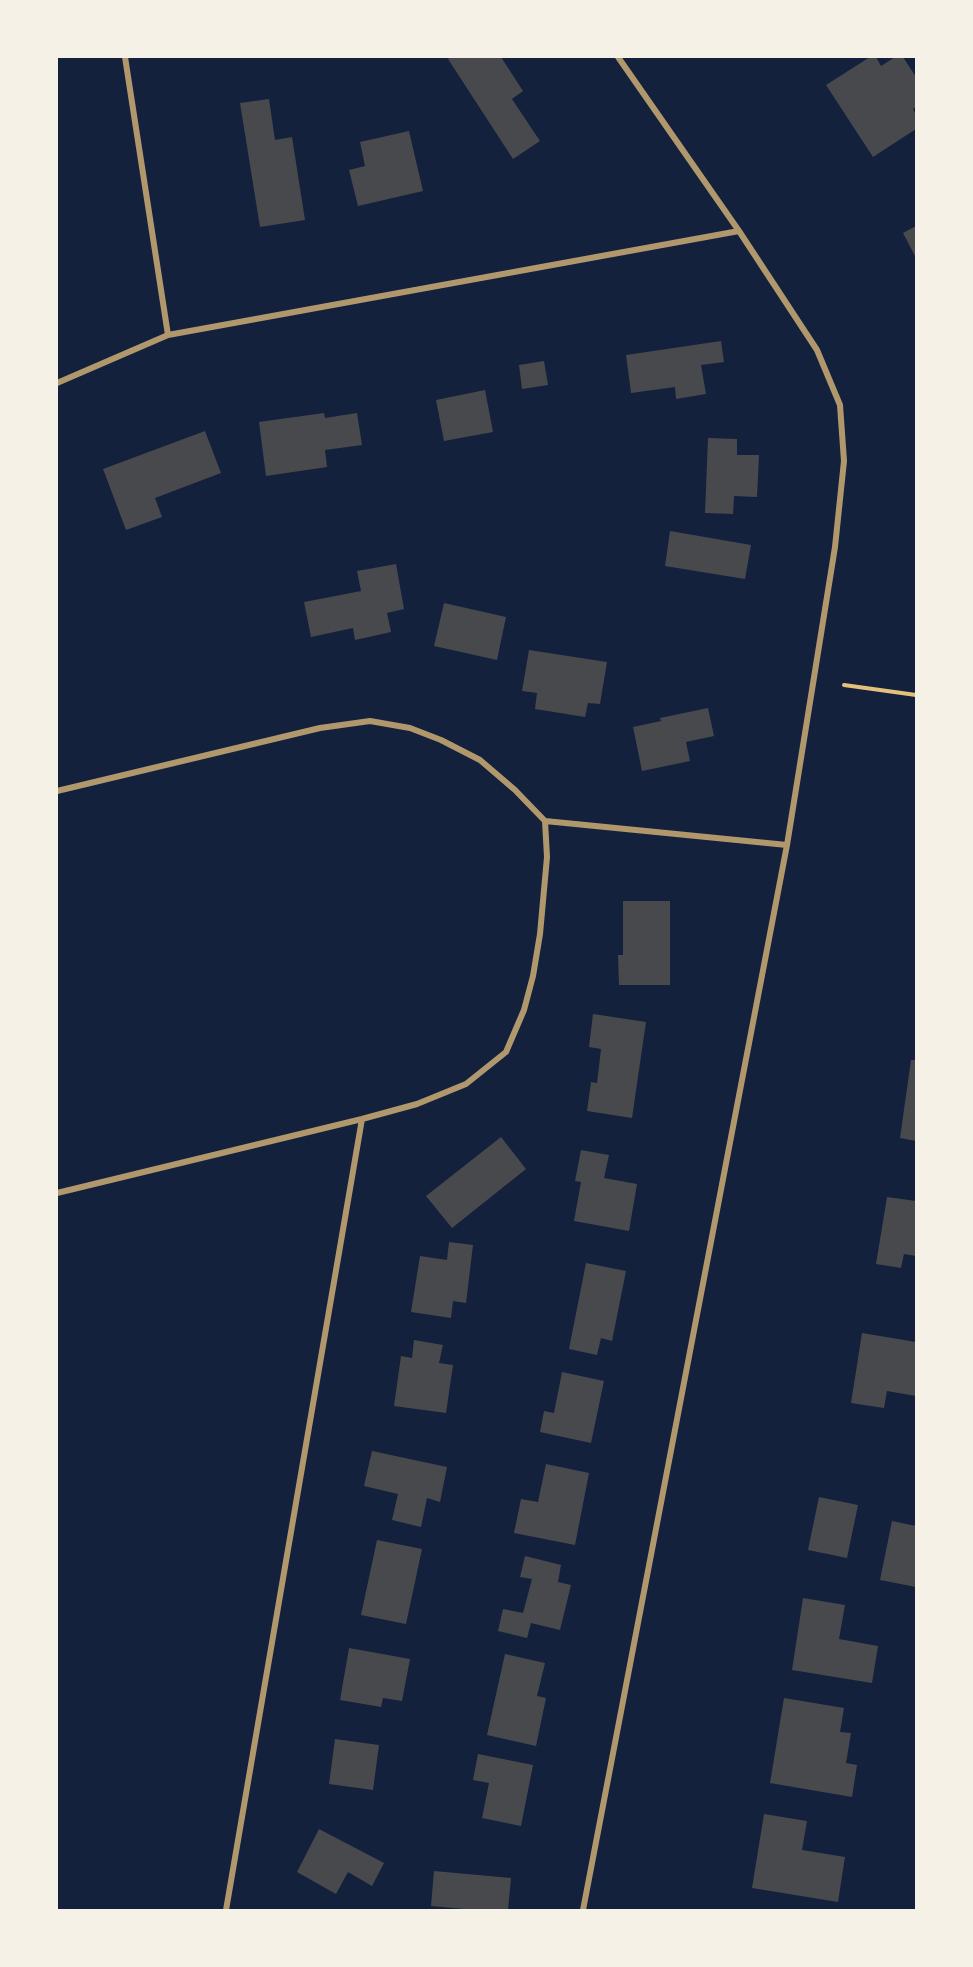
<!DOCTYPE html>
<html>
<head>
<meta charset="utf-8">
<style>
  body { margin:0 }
  #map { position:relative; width:973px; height:1967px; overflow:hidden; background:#14213d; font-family:"IBM Plex Sans",sans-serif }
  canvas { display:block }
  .frame { position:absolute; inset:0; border:58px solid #f6f1e7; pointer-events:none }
</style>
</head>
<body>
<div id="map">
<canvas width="973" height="1967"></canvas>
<div class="frame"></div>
</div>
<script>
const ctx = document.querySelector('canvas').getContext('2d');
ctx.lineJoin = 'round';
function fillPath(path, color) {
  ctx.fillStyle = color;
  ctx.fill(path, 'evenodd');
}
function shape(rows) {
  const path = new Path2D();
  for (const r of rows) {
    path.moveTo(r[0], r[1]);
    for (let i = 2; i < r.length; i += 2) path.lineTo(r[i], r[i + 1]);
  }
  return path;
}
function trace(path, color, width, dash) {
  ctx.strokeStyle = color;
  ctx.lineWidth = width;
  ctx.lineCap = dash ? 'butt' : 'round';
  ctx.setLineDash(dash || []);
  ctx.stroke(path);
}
const building = shape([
  [451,57,501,57,523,91,512,99,540,141,513,159,448,59],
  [870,57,876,57,881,66,895,57,903,57,916,77,916,107,913,109,916,115,916,129,873,157,826,85],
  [269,99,275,140,292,137,305,220,260,227,240,103],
  [409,131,423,191,358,206,349,170,365,166,360,142],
  [916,226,916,258,903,233],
  [721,341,724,362,701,365,706,394,676,399,675,387,631,393,626,355],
  [544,361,548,385,522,389,519,365],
  [485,390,493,432,444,441,436,400],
  [324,413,325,418,357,413,362,445,325,450,327,467,266,476,259,422],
  [205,431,221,473,155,498,162,517,126,530,103,469],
  [708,438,737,439,737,455,759,455,757,497,734,496,733,514,705,513],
  [670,531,751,545,745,579,665,566],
  [396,564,404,609,387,613,391,632,355,640,353,628,311,637,304,602,361,591,357,571],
  [444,603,506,617,497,660,434,646],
  [529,650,607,662,600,704,588,703,585,717,535,709,537,693,522,691],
  [708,708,714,736,686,742,690,761,642,771,633,727,661,721,660,718],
  [623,901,670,901,670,985,619,985,618,955,623,955],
  [593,1014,646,1022,632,1118,587,1111,591,1082,597,1083,601,1049,589,1047],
  [911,1060,916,1060,916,1141,900,1138],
  [501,1137,526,1169,452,1228,426,1196],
  [581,1150,609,1155,604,1178,637,1184,629,1231,574,1221,581,1182,575,1181],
  [887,1197,916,1201,916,1256,904,1254,901,1268,876,1264],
  [449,1242,473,1245,466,1303,453,1301,451,1318,411,1312,420,1256,447,1260],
  [586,1263,626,1271,612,1341,601,1338,597,1355,569,1349],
  [862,1333,916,1342,916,1396,887,1391,884,1408,851,1403],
  [414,1340,443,1345,439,1363,453,1365,446,1413,394,1406,401,1356,412,1358],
  [562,1372,604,1381,591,1443,540,1432,544,1411,554,1413],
  [372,1451,447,1467,440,1502,427,1498,421,1527,392,1520,398,1494,364,1486],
  [546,1464,589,1473,575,1545,514,1533,521,1499,538,1502],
  [819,1497,858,1505,847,1558,808,1550],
  [892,1521,916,1526,916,1587,880,1580],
  [377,1540,422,1549,406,1624,361,1615],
  [525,1556,561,1565,558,1582,571,1585,560,1630,531,1623,527,1638,498,1631,503,1609,523,1613,532,1579,520,1577],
  [803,1598,845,1605,839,1639,878,1646,872,1683,792,1670],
  [349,1648,410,1659,402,1701,383,1698,381,1707,340,1700],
  [505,1654,545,1663,537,1696,546,1698,536,1746,487,1735],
  [784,1698,844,1708,840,1732,851,1733,846,1763,857,1765,852,1797,770,1783],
  [335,1739,379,1745,373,1790,329,1784],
  [478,1754,533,1765,521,1826,482,1818,489,1783,473,1780],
  [764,1814,807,1821,802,1850,845,1857,838,1902,752,1888],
  [319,1829,384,1863,372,1886,348,1872,336,1894,297,1872],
  [434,1871,511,1878,508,1910,476,1910,431,1906]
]);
const path = shape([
  [844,685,916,695]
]);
const minor = shape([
  [125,57,168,335],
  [57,383,168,335,739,231],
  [57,791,320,728,370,721,410,728,441,740,480,760,515,790,545,821,787,845],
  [57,1193,362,1119,417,1104,466,1084,506,1052,524,1010,533,976,540,934,547,857,545,821],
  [226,1910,362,1119],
  [583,1910,787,845,835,547,844,461,840,405,817,350,739,231,618,57]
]);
fillPath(building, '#48494c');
trace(path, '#e5c07b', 4);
trace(minor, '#b1986c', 6);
</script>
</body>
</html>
